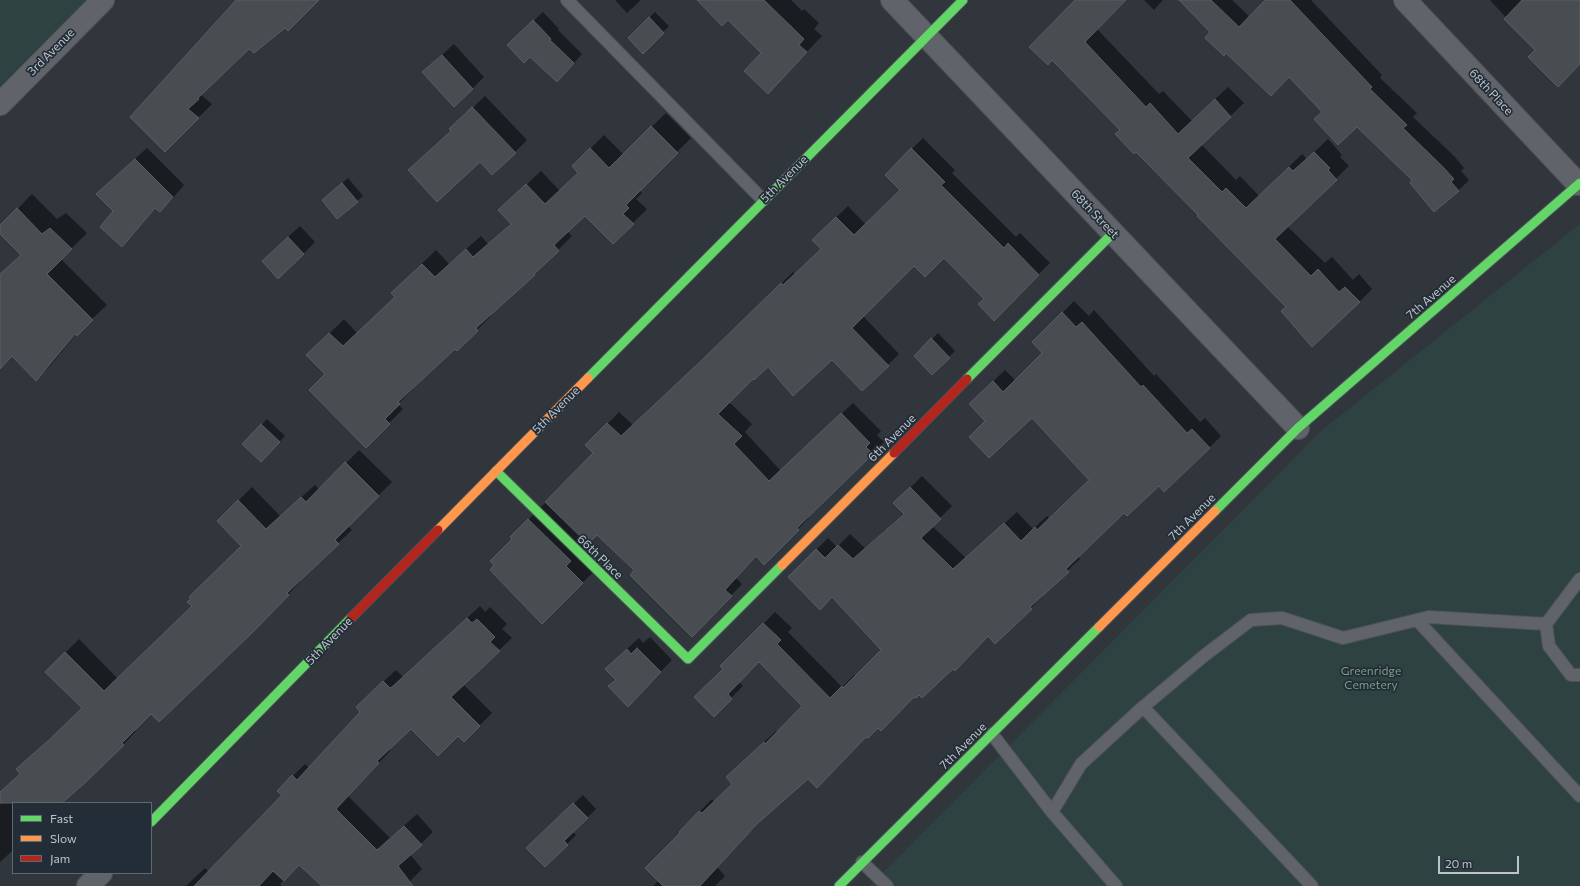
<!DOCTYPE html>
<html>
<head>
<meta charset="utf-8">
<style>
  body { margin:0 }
  #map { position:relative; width:1580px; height:886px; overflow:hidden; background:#30363c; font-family:Commissioner,sans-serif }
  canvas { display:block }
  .legend { position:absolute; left:12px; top:802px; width:140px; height:72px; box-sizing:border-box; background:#232d37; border:1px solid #606972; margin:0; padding:5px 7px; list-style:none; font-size:12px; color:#bcc3cb }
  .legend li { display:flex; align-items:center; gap:8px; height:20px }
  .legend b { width:20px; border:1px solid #606972 }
  .scale { position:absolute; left:1438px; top:856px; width:81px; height:18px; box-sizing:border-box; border:2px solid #bcc3cb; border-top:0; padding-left:5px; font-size:12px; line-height:14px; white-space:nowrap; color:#bcc3cb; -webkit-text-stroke:3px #232d37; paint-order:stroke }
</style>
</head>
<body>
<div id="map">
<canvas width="1580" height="886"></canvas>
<ul class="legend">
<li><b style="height:5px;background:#63d668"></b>Fast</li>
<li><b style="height:5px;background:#ff974d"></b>Slow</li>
<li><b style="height:5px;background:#b3261e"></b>Jam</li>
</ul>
<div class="scale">20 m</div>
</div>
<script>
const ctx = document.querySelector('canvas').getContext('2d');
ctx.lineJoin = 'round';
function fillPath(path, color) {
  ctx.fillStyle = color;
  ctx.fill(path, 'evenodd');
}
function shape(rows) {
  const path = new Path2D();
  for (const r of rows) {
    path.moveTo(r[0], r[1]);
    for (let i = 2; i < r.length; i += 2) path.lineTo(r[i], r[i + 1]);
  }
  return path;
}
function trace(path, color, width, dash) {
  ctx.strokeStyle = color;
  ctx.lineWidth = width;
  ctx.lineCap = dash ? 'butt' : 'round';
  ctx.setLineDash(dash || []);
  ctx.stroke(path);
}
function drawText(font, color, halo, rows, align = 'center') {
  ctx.font = font + ' Commissioner,sans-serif';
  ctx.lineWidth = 3.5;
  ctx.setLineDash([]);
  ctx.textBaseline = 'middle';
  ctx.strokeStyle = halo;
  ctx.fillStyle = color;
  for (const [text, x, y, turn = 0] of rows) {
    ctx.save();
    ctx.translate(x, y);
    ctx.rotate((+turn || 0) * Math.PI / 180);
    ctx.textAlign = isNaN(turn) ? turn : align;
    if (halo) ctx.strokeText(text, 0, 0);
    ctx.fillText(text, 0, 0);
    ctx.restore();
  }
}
const green = shape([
  [0,0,86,0,0,86],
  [1580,224,1580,886,870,886,1321,431]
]);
const shadow = shape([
  [237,0,318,0,285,27,249,47,201,95,212,104,165,151],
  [615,0,641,0,627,13],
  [711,0,791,0,802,11,804,9,819,23,814,29,822,36,768,92,762,53],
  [1076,0,1125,0,1097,29,1159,94,1163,91,1192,121,1228,87,1244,103,1201,144,1236,180,1240,176,1259,196,1302,154,1307,159,1328,139,1342,155,1340,157,1349,166,1287,226,1325,263,1332,257,1353,280,1359,274,1372,289,1359,302,1287,307,1199,215,1053,58],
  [1144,0,1163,0,1154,10],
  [1208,0,1232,0,1250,17,1267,0,1311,0,1382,75,1380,78,1417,113,1413,117,1454,156,1464,168,1461,171,1469,180,1458,191,1413,180,1357,126,1323,111,1290,75,1212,32],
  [1490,0,1580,0,1580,63,1536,50],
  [543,12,559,29,558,30,582,54,566,72,530,56,518,36],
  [655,12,669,26,643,53,629,38],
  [454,44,484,77,472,89,423,72],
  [485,96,527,140,515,152,480,161,452,131,462,118],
  [666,113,691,138,639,190,642,193,636,199,647,209,613,243,585,214,567,231,572,236,548,260,490,314,491,316,457,350,455,348,412,388,413,389,398,404,403,409,366,446,327,374,308,355,344,319,357,333,396,296,406,279,436,250,449,264,481,236,488,244,511,223,514,196,541,171,560,191,579,172,573,166,604,135,623,154],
  [923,138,955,170,952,173,1016,237,1020,233,1050,263,994,319,986,298,944,257,914,265,863,316,899,354,862,390,832,359,768,366,753,378,729,402,752,424,745,432,781,471,853,403,881,431,877,435,884,442,807,516,809,518,764,563,757,555,736,578,742,584,703,625,636,570,597,534,582,548,600,566,582,583,513,539,511,537,595,453,587,445,619,412,633,425,715,349,793,272,795,274,822,249,813,240,848,206,866,225,901,190,886,175],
  [147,148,184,185,172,199,156,207,122,246,109,182],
  [348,178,363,196,357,201,329,195],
  [32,194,57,219,66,213,87,233,61,259,107,305,76,334,51,365,36,380,12,355,0,368,0,274,22,254,0,233,0,227],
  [300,226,315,242,303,254,275,249],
  [1074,301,1089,316,1094,310,1154,376,1156,374,1200,422,1205,418,1221,436,1209,448,1124,512,1078,556,1080,559,1041,595,1043,596,1031,608,988,635,953,667,919,693,914,695,866,736,808,777,762,819,717,867,725,876,715,886,653,886,659,880,681,833,680,832,712,799,714,802,733,784,739,765,776,731,778,732,803,706,760,661,739,682,743,686,714,715,724,669,722,666,775,612,792,628,788,632,842,687,854,675,856,676,883,650,832,596,789,577,828,538,837,547,850,534,865,548,904,513,895,503,922,476,952,506,932,526,966,558,1017,512,1033,529,1047,516,1050,519,1090,480,1032,416,987,421,982,392,1005,370,1016,381,1044,353,1033,342],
  [938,333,955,351,932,374,915,356],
  [267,419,285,436,261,461,243,444],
  [359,450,392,482,348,526,352,530,300,579,301,581,267,617,151,713,134,729,136,731,123,745,61,803,13,803,13,850,0,862,0,792,21,773,17,769,84,708,46,672,79,639,118,679,193,606,242,546,231,508,252,487,280,516,315,485,320,490],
  [480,606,485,612,490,607,507,624,502,629,512,638,463,684,492,713,464,741,458,735,411,728,389,748,391,750,348,796,390,838,417,814,433,832,410,854,422,869,410,881,404,886,324,886,299,864,280,884,282,886,186,886,205,868,209,872,283,795,279,790,305,764,309,768,362,712,369,695,396,670,403,677,406,675],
  [650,637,672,660,639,694,610,686,617,679,618,657,639,638,643,643],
  [583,795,596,809,573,832,576,835,567,844,536,839]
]);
const building = shape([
  [236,0,319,0,288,31,285,28,254,53,249,49,198,98,199,99,188,109,199,118,165,152,130,117,236,0],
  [697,0,764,0,804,39,799,45,807,52,768,94,744,71,761,53,728,20,722,26,697,0],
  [1075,0,1126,0,1085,42,1146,107,1150,103,1178,134,1215,99,1231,117,1188,158,1222,192,1226,188,1246,208,1289,167,1293,171,1314,152,1330,168,1328,170,1337,180,1275,239,1311,276,1318,269,1339,292,1345,287,1360,302,1312,347,1281,311,1286,307,1197,216,1198,215,1136,152,1134,154,1115,134,1120,130,1052,60,1048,65,1029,47,1075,0],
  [1179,0,1211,0,1239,27,1265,0,1290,0,1372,87,1370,89,1407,125,1403,128,1443,167,1454,179,1451,182,1459,191,1434,212,1410,183,1412,180,1357,127,1338,145,1314,119,1322,112,1289,77,1271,96,1226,53,1224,56,1205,38,1210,32,1179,0],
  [1522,0,1580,0,1580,64,1558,87,1528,57,1535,50,1504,19,1522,0],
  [649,17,664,33,643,54,628,38,649,17],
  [533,20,551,39,550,40,574,63,557,82,530,57,524,63,507,45,533,20],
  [442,55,473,89,454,107,422,72,442,55],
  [472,107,516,153,492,175,480,162,437,202,408,170,451,131,449,129,472,107],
  [651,126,678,153,626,205,629,208,623,214,634,224,613,244,585,216,554,245,559,251,534,274,535,275,476,328,478,331,457,351,455,349,398,402,400,404,385,419,390,424,366,448,309,390,325,374,306,355,329,333,343,346,395,297,391,293,422,264,435,277,466,249,473,257,511,224,498,210,526,184,545,204,578,173,572,166,590,148,609,168,651,126],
  [911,148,945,182,941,185,1004,248,1008,243,1039,275,994,321,978,304,984,299,944,258,925,277,914,266,852,328,889,366,862,391,832,360,793,396,768,367,754,380,753,379,718,414,742,436,734,444,769,481,841,413,870,443,866,447,873,454,797,528,799,530,764,565,756,556,725,590,732,596,692,637,630,575,634,570,597,535,588,544,545,502,593,453,585,445,607,423,621,436,702,360,781,283,783,285,821,249,812,240,836,217,854,235,900,190,885,175,911,148],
  [135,159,173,197,160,212,155,208,122,247,100,227,113,211,96,194,135,159],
  [342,183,358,202,337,219,322,200,342,183],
  [17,208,42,234,50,228,72,249,47,274,93,320,77,336,75,334,36,381,12,356,0,369,0,274,21,255,0,234,0,225,17,208],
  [288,237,304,254,278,279,262,261,288,237],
  [1062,312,1076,327,1082,322,1141,387,1143,385,1187,433,1192,429,1210,448,1164,492,1159,486,1127,516,1124,513,1066,569,1069,572,1030,607,1032,609,995,644,988,636,955,671,953,669,922,698,919,695,916,698,914,697,881,731,878,728,868,738,866,737,817,788,808,779,757,824,700,886,663,886,645,868,680,833,679,832,699,811,702,813,732,784,726,777,764,742,765,744,802,706,759,662,728,694,732,699,714,717,694,697,723,669,720,666,763,623,781,640,777,644,830,698,842,686,843,688,881,650,832,597,820,610,788,577,816,549,825,558,838,545,853,559,904,514,893,503,910,487,941,519,921,538,953,569,1004,523,1021,541,1035,527,1037,530,1089,480,1032,418,989,458,969,437,985,421,969,404,993,381,1003,392,1042,353,1032,342,1062,312],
  [931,338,950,358,932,375,914,356,931,338],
  [261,424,280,442,261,462,242,444,261,424],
  [345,462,379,496,335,540,339,544,287,593,289,595,253,632,159,722,151,714,122,743,124,745,86,782,62,803,0,803,0,792,20,774,16,769,49,740,82,708,45,672,65,652,104,691,192,606,187,602,191,599,189,597,241,546,217,521,238,500,266,529,301,497,306,502,345,462],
  [528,519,571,561,566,566,583,583,542,624,490,570,494,565,490,561,512,539,510,537,528,519],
  [467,618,472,623,477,619,495,637,490,642,500,651,451,697,480,726,464,742,458,736,438,756,411,729,377,761,379,763,336,809,377,850,404,826,422,845,398,866,413,886,322,886,299,865,284,881,273,871,259,886,194,886,282,795,277,791,292,775,297,780,360,712,356,707,383,681,390,688,392,687,467,618],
  [637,648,661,672,628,707,608,686,616,680,605,669,627,649,631,654,637,648],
  [573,803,588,818,564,841,568,845,545,867,526,848,573,803]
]);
const lane = shape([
  [567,0,763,200],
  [1580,579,1546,624,1549,646,1571,675,1580,675],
  [1417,620,1580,796],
  [1143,707,1312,886],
  [992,734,1052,812,1116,886],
  [1052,812,1081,764,1143,707,1205,655,1251,620,1282,618,1343,638,1429,617,1546,624],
  [862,862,887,886]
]);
const street = shape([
  [892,0,1298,428],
  [1405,0,1578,184],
  [0,104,103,0],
  [88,886,101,873]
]);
const fast = shape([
  [588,378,963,0],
  [967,379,1113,233],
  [496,471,688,659,782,565],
  [1215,511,1298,428,1580,183],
  [151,822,351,618],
  [839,886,1099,627]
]);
const slow = shape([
  [438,530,588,378],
  [782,565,894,453],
  [1099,627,1215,511]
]);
const jam = shape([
  [894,453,967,379],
  [351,618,438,530]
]);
const streetNames = [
  ["3rd Avenue",51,52,-45],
  ["68th Place",1491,92,47],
  ["5th Avenue",784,179,-45],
  ["68th Street",1095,214,46],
  ["7th Avenue",1431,297,-41],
  ["5th Avenue",556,410,-45],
  ["6th Avenue",892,438,-45],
  ["7th Avenue",1192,517,-45],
  ["66th Place",600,557,44],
  ["5th Avenue",329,641,-46],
  ["7th Avenue",963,746,-45]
];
const parkNames = [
  ["Greenridge",1371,671],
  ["Cemetery",1371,685]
];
fillPath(green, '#2e4242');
fillPath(shadow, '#0007');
fillPath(building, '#484d52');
trace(building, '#585e63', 1);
trace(lane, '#4e5256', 14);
trace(street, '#4e5256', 24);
trace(fast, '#4e5256', 11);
trace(slow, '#4e5256', 11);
trace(jam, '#4e5256', 11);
trace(lane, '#60646a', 12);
trace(street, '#60646a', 22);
trace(fast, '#63d668', 9);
trace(slow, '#ff974d', 9);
trace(jam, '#b3261e', 9);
drawText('12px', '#bcc3cb', '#232d37', streetNames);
drawText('12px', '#7d9e82', '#232d37', parkNames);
</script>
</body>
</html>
